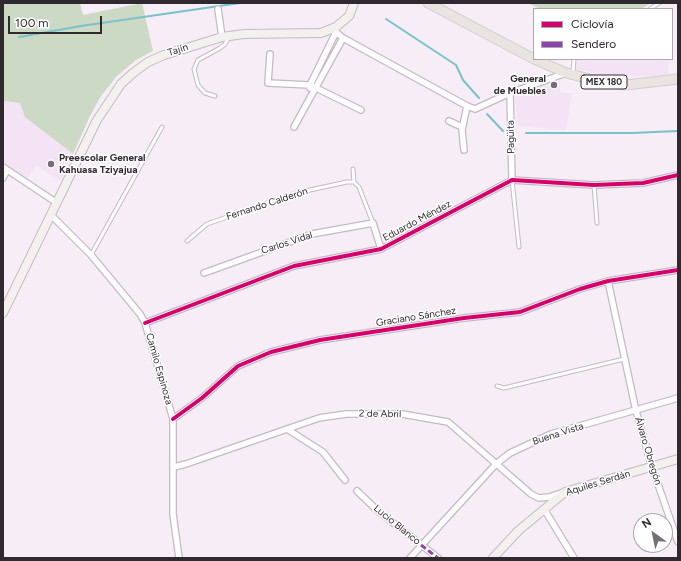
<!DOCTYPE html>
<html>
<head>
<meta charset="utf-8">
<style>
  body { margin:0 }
  #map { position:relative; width:681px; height:561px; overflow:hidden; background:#f7edf7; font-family:Figtree,sans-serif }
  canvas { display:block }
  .frame { position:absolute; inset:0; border:4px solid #302930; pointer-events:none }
  .legend { position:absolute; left:533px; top:8px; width:140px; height:52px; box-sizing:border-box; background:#fff; border:1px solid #aca9ac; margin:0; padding:5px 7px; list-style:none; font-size:12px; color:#302930 }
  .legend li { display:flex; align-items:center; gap:8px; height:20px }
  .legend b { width:20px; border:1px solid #aca9ac }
  .north { position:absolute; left:633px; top:513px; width:40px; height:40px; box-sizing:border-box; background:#fff; border:1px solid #aca9ac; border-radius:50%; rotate:327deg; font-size:11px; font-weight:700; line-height:16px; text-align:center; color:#302930 }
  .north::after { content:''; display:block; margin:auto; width:14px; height:18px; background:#766e76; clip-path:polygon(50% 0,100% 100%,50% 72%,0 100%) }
  .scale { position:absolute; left:8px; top:16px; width:94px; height:18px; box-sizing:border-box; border:2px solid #302930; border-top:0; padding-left:5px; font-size:12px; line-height:14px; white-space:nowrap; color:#302930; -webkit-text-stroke:3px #fff; paint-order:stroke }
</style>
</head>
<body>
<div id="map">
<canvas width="681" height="561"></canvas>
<div class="frame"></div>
<ul class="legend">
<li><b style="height:5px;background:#d6006c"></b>Ciclovía</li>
<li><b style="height:5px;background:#8e44ad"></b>Sendero</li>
</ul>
<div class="north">N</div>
<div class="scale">100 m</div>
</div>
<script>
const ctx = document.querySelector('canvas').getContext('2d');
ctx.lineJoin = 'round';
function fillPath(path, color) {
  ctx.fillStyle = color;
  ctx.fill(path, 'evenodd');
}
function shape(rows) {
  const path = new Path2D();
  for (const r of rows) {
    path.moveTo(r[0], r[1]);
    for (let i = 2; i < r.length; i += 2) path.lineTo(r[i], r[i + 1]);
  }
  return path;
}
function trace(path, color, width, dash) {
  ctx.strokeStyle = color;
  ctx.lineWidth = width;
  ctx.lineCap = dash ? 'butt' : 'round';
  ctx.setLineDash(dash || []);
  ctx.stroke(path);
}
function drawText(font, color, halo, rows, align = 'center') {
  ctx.font = font + ' Figtree,sans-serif';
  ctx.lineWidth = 3;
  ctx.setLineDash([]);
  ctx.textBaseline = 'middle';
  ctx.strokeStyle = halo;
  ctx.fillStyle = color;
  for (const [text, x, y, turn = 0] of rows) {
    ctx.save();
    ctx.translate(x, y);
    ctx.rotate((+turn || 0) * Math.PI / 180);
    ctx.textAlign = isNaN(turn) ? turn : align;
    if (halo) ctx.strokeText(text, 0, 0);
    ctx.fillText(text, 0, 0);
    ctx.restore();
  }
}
const built = shape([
  [577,59,669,59,668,76,609,76,576,69],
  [560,81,560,92,572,93,566,130,518,126,515,97,550,82],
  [3,101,20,103,53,139,73,154,60,181,36,165,27,179,3,162]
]);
const green = shape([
  [3,3,80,3,83,15,142,3,153,51,136,60,117,76,101,96,90,116,73,154,25,117,20,103,3,101],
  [528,3,651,3,641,9,540,9]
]);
const stream = shape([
  [386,19,456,65,463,80,479,98],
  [19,37,81,26,240,3],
  [487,114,503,131],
  [526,133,632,133,678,131]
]);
const lane = shape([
  [650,9,659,3],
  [573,73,574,59],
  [215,96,205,93,198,85,194,69,198,60,220,48,225,44,229,37],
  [353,169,354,182],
  [512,180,519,247],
  [594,185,597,223],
  [187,241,207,224,296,193,347,182,354,182,359,187,373,223],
  [91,255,162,127],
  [497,386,504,388,624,359]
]);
const street = shape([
  [218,9,222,37],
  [336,27,336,32,343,38,467,106,475,109,510,93,566,73],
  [270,54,268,83,310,85,361,110],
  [310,88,310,85,336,32],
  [510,93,512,180],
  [449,121,462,127],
  [294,127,343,38],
  [464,150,462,130,467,106],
  [3,167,57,203],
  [3,178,7,170],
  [51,215,91,255,140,314,145,323,173,419,173,514,179,558],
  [204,273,312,234,373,223,381,249],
  [608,281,636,411,652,467,678,542],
  [145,323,294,266,381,249,512,180,594,185,643,183,678,175],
  [173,419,202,398,238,366,271,352,320,340,464,318,520,312,580,289,608,281,678,270],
  [287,429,323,452,345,480],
  [174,467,186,464,319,418,346,414,402,414,448,422,531,494,539,498,549,497,561,493],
  [357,491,377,510,438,558],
  [544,509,574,558],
  [410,558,496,464,510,453,551,434,678,398]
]);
const secondary = shape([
  [3,313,97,120,121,84,133,73,148,62,164,55,222,37,244,34,321,33,336,27,349,16,354,3],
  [493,558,518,531,565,492,678,459]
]);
const primary = shape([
  [428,3,534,59],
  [534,59,566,73,594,80,626,85,678,79]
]);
const quiet = shape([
  [421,545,438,558]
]);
const cycleway = shape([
  [145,323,294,266,381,249,512,180,594,185,643,183,678,175],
  [173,419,202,398,238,366,271,352,320,340,464,318,520,312,580,289,608,281,678,270]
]);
const markers = [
  [554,85,4,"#766e76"],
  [51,164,4,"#766e76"]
];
const shields = [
  [604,82,46]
];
const shieldNames = [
  ["MEX 180",604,82]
];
const streetNames = [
  ["Tajín",178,50,-18],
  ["Pagüita",511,137,-91],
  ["Fernando Calderón",267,204,-18],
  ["Eduardo Méndez",417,221,-28],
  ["Carlos Vidal",287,243,-18],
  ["Graciano Sánchez",416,317,-9],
  ["Camilo Espinoza",159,369,74],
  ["2 de Abril",380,414,1],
  ["Buena Vista",558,434,-18],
  ["Álvaro Obregón",648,451,73],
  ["Aquiles Serdán",598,483,-17],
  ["Lucio Blanco",397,525,39]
];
const poiNames = [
  ["General",546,79],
  ["de Muebles",546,91],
  ["Preescolar General",59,158,"left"],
  ["Kahuasa Tziyajua",59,170,"left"]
];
fillPath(built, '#f4e3f5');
fillPath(green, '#ccd9c4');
trace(stream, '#78c2ca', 2);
trace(lane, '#c3bbc3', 5);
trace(street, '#c3bbc3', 8);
trace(secondary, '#c3bbc3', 10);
trace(primary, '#d2ced2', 11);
trace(lane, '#fefcfe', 3);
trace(street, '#fefcfe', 5.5);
trace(secondary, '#f4f0ee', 8);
trace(primary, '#eae4e0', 9);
trace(quiet, '#8e44ad', 3, [6, 3]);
trace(cycleway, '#d6006c', 4);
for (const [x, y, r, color] of markers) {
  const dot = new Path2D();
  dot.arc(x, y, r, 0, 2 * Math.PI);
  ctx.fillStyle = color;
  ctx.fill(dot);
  trace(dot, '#fff', 1.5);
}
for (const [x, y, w] of shields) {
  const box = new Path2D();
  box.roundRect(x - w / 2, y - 7, w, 14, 3);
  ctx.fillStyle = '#fff';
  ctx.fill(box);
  trace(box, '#302930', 1);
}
drawText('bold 9px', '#302930', null, shieldNames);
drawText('10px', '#302930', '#fff', streetNames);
drawText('bold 10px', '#302930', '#fff', poiNames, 'right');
</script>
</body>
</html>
